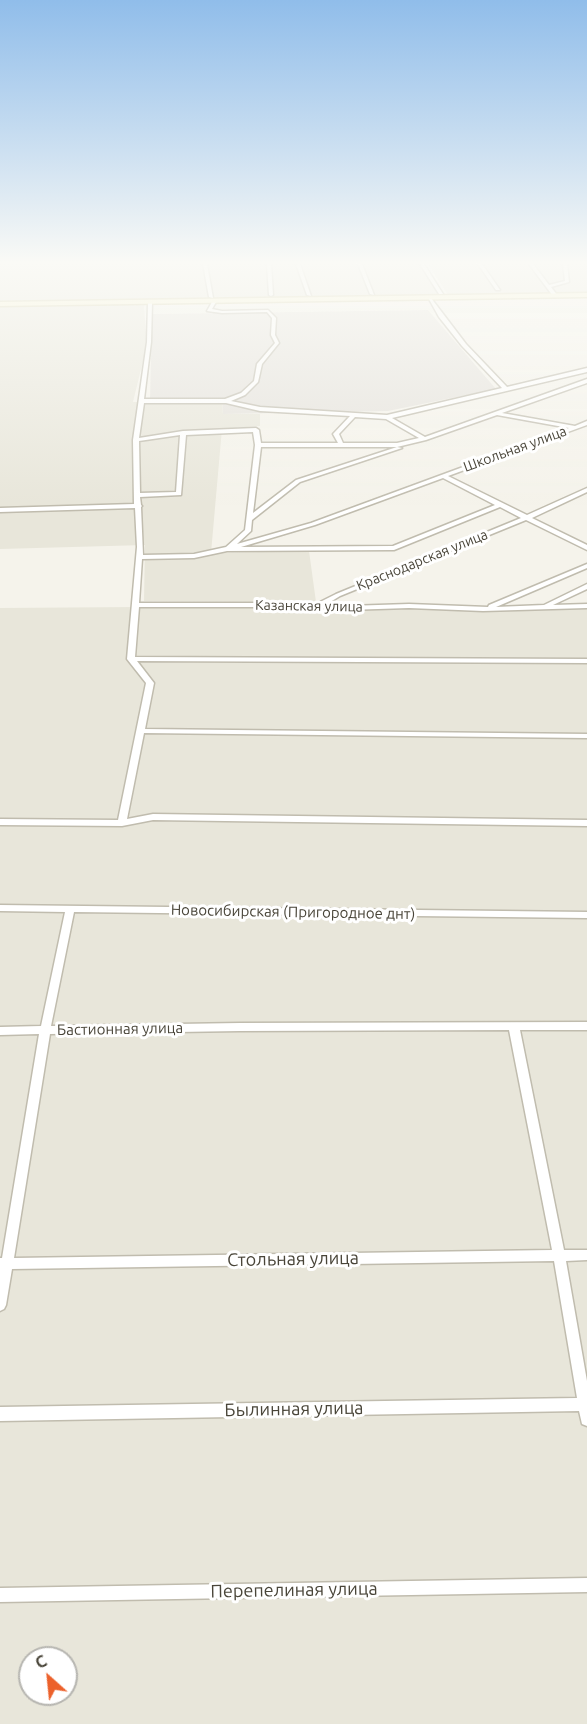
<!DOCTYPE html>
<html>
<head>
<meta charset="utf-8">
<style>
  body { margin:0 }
  #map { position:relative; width:587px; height:1724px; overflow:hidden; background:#f5f3eb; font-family:Ubuntu,sans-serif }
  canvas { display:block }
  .north { position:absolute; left:18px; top:1646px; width:60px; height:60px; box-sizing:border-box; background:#fff; border:2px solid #b6b5b0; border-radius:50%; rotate:333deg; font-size:16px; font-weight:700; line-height:24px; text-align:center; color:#494539 }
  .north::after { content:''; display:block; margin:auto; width:21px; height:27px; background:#ec612b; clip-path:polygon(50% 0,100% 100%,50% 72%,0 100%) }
</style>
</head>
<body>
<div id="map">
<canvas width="587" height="1724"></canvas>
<div class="north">С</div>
</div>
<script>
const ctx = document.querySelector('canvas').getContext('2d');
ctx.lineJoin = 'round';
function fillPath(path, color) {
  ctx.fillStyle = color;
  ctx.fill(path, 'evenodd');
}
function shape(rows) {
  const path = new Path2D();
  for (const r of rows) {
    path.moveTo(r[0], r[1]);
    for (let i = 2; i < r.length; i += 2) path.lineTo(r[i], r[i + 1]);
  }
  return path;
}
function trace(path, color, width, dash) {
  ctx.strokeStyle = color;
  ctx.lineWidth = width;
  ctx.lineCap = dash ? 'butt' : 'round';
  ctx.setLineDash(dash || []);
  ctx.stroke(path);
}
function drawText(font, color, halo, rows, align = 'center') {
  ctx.font = font + ' Ubuntu,sans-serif';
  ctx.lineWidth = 6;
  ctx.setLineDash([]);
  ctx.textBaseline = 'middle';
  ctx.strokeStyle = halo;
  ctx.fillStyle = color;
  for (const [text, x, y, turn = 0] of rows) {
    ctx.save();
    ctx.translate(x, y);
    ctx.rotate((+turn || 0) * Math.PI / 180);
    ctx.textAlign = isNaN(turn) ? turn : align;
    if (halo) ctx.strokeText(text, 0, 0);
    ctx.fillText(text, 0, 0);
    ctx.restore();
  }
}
const residential = shape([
  [0,264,419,264,439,296,0,301],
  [428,264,587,264,587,293,449,297],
  [144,305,147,345,133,402,222,402,223,414,260,414,260,426,222,429,211,553,309,551,316,602,144,601,145,545,0,549,0,306],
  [137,607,587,609,587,1724,0,1724,0,608],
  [30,1658,66,1658,66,1694,30,1694]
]);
const industrial = shape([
  [428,310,496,389,388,411,223,414,222,398,150,399,152,314]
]);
const street = shape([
  [203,264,207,264,213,298,209,297,203,264],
  [267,264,271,264,273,295,271,296,269,295,267,264],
  [296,264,300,264,311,296,307,295,296,264],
  [358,264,362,264,374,295,370,294,358,264],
  [420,264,424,264,443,294,439,294,420,264],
  [478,264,482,264,500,290,496,290,478,264],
  [529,264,533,264,549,285,565,281,563,264,567,264,569,282,551,287,557,295,553,296,529,264],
  [431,298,466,344,507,387,587,368,587,372,392,418,425,437,587,379,587,383,502,413,575,426,587,421,587,425,448,476,527,515,587,488,587,492,532,518,587,545,587,550,526,520,340,596,327,604,347,606,409,604,488,607,489,605,587,564,587,568,496,607,544,605,587,584,587,589,553,605,587,604,587,608,483,611,409,608,347,610,319,607,139,607,135,657,587,659,587,663,137,661,154,683,145,729,587,734,587,738,144,733,127,819,153,814,587,820,587,826,153,820,122,826,0,825,0,819,118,820,146,683,127,659,137,547,135,508,0,512,0,508,134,504,133,440,147,342,148,302,152,303,151,342,144,399,225,399,241,393,254,381,257,364,275,343,271,335,272,318,267,312,222,313,207,311,212,302,214,301,216,302,212,309,222,311,268,310,276,318,275,335,279,343,262,364,258,382,245,395,231,401,260,407,387,415,502,388,462,346,439,317,429,299,431,298],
  [144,403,226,403,260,411,350,416,333,434,338,443,261,443,259,430,256,428,183,431,139,438,144,403],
  [497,415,569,428,311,523,237,544,251,531,252,520,300,482,402,448,397,447,296,480,253,513,261,447,397,447,426,440,497,415],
  [355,417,386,419,419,438,397,443,343,443,339,434,355,417],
  [253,432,255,445,245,530,226,547,194,554,143,555,141,507,142,506,141,505,140,497,181,495,186,435,253,432],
  [180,435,176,492,140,493,139,441,180,435],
  [443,478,495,505,393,546,241,547,315,525,443,478],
  [500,507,521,518,336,594,318,603,139,603,142,559,194,558,227,551,394,550,500,507],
  [0,905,587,912,587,918,74,912,51,1026,240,1023,587,1022,587,1030,520,1030,564,1250,587,1250,587,1260,566,1261,587,1381,587,1426,582,1424,579,1411,0,1421,0,1407,577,1398,554,1261,12,1269,6,1305,4,1309,0,1311,0,1258,2,1258,39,1034,0,1035,0,1027,41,1026,65,912,0,911,0,905],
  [509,1030,552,1250,14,1258,50,1034,240,1031,509,1030],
  [587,1578,587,1592,0,1602,0,1588,587,1578]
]);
const secondary = shape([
  [587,293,587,297,0,306,0,302,587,293]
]);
const farStreetnames = [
  ["Школьная улица",515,449,-20],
  ["Краснодарская улица",422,560,-22],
  ["Казанская улица",309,606,1]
];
const streetNames = [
  ["Новосибирская (Пригородное днт)",293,912,1],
  ["Бастионная улица",120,1029,-1]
];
const nearStreetnames = [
  ["Стольная улица",293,1259,-1],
  ["Былинная улица",294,1409,-1],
  ["Перепелиная улица",294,1590,-1]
];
fillPath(residential, '#e8e6da');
fillPath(industrial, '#e5e2dc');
trace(street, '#c0bcae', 3);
trace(secondary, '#d1ca9e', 3);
fillPath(street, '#fff');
fillPath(secondary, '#fbf6cf');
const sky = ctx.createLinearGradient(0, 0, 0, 505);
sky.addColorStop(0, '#90bdea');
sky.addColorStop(0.52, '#fafaf6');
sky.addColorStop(1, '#fafaf600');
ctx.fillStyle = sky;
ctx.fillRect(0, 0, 587, 505);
drawText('14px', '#494539', '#fff', farStreetnames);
drawText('15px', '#494539', '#fff', streetNames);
drawText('18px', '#494539', '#fff', nearStreetnames);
</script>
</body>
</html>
